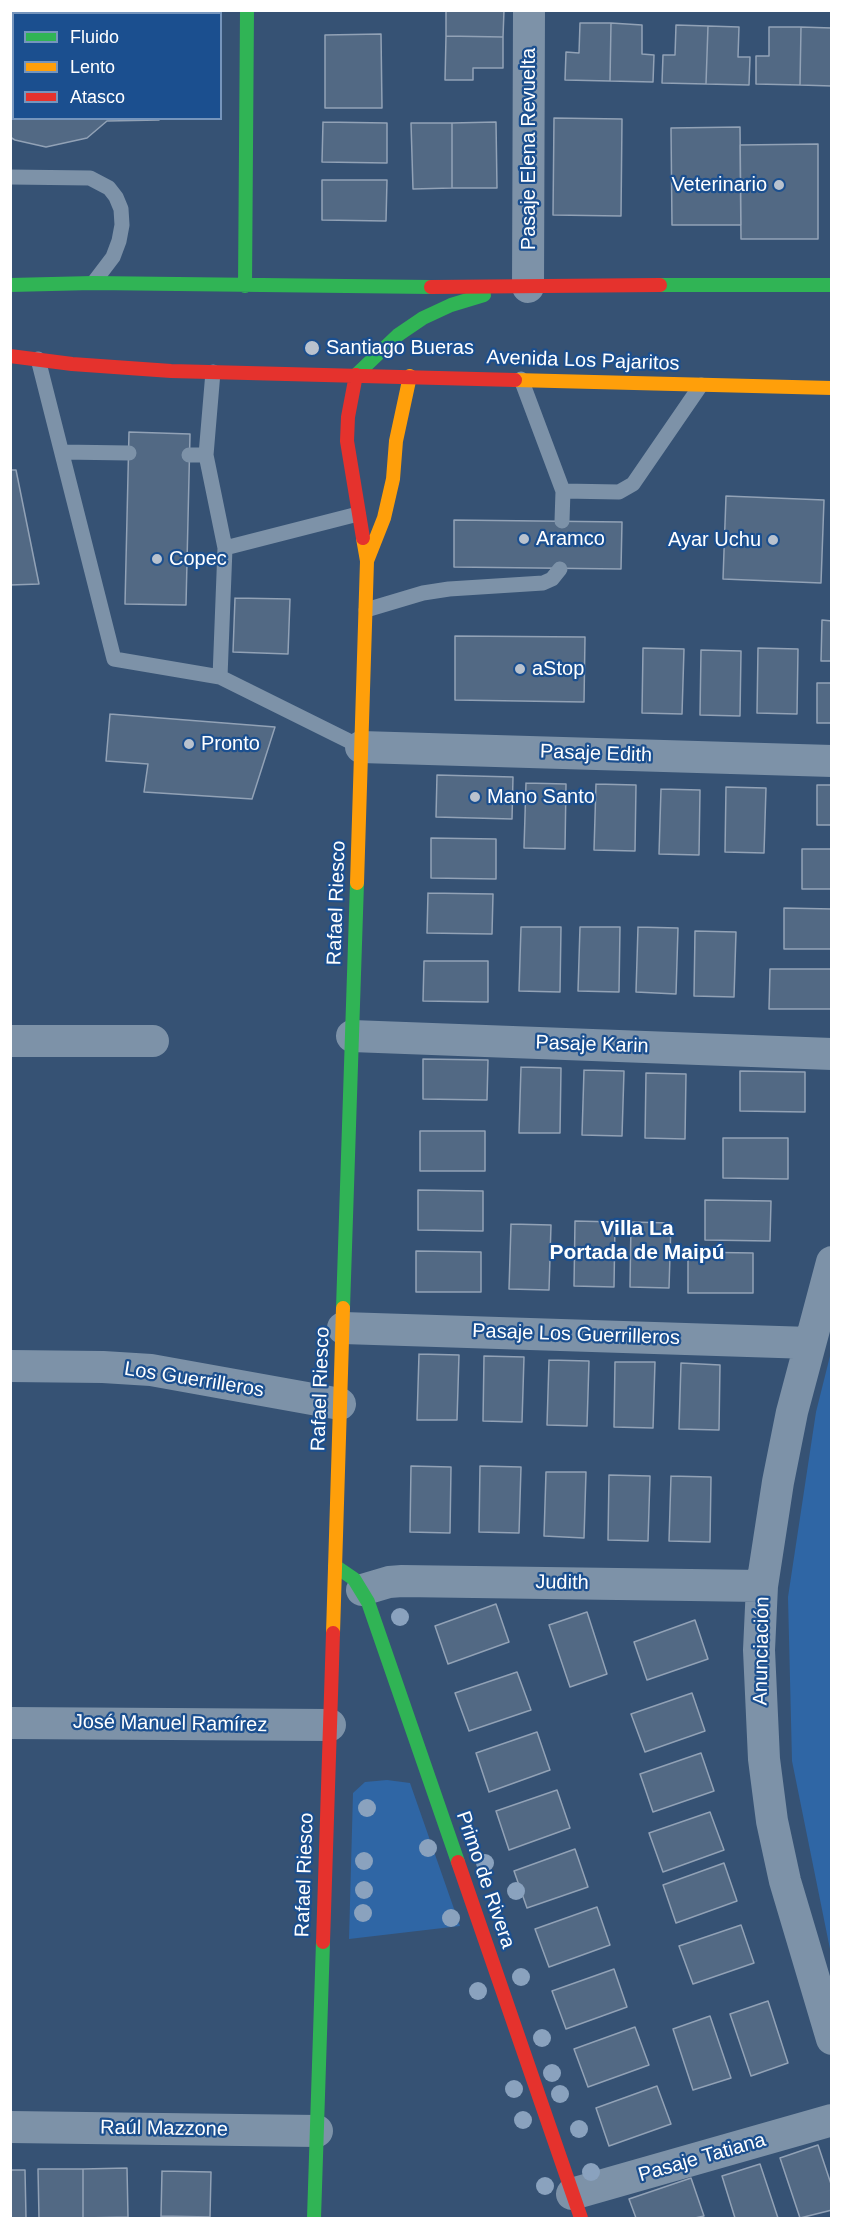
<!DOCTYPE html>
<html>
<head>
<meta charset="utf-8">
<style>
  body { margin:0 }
  #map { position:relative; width:842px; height:2229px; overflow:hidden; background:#365274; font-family:Helvetica,sans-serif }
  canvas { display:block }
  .frame { position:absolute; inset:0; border:12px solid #fff; pointer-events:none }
  .legend { position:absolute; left:12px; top:12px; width:210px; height:108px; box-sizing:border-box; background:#1b4f8f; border:2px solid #7695bc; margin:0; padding:8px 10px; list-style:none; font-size:18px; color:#fff }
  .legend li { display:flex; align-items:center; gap:12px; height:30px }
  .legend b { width:30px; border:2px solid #7695bc }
</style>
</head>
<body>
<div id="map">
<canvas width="842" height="2229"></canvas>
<div class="frame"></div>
<ul class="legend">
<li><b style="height:8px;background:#30b455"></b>Fluido</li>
<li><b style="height:8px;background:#ff9f0a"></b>Lento</li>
<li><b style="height:8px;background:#e5322d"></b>Atasco</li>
</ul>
</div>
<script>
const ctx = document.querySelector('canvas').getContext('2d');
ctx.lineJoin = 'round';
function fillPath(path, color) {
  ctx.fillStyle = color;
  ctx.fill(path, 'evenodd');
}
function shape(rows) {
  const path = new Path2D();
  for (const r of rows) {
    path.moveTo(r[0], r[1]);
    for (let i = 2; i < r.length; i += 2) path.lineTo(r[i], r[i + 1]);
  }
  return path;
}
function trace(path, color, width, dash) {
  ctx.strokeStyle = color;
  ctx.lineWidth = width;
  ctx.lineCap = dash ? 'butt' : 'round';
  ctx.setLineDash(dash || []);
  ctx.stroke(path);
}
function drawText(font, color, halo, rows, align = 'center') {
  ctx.font = font + ' Helvetica,sans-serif';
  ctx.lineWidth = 4.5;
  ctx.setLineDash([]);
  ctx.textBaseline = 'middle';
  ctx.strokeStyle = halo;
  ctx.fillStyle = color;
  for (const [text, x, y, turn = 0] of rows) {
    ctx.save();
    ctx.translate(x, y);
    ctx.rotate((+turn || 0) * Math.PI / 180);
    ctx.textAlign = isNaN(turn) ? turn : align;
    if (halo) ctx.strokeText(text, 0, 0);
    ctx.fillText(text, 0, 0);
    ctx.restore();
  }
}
const green = shape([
  [831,1352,832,1352,831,1954,792,1761,788,1597,816,1412],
  [387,1780,410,1783,460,1926,349,1939,353,1793,365,1782]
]);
const building = shape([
  [10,10,161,10,161,14,14,14,14,118,159,118,159,120,107,121,87,138,46,147,15,140,10,137,10,10],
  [446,10,504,10,503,37,446,36,446,10],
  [580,23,611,23,610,81,565,80,566,52,579,53,580,23],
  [611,23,642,25,642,54,654,55,653,82,610,81,611,23],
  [676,25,708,26,706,84,662,83,663,55,675,55,676,25],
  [708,26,739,27,738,57,750,57,749,85,706,84,708,26],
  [769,27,801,27,800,85,756,84,756,56,769,56,769,27],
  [801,27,832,28,832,86,800,85,801,27],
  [381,34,382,108,325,108,325,35,381,34],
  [446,36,503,37,503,68,473,68,473,80,445,80,446,36],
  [554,118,622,119,621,216,553,215,554,118],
  [323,122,387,123,387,163,322,162,323,122],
  [496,122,497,188,452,188,452,123,496,122],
  [411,123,452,123,452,188,413,189,411,123],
  [740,127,741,225,672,225,671,128,740,127],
  [818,144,818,239,741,239,740,145,818,144],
  [322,180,387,180,386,221,322,220,322,180],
  [129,432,190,434,186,605,125,604,129,432],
  [10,470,16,470,39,584,10,585,10,470],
  [726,496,824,500,821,583,723,579,726,496],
  [454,520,622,522,621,569,454,567,454,520],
  [235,598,290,599,288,654,233,652,235,598],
  [822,620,832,621,832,661,821,661,822,620],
  [455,636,585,637,584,702,455,700,455,636],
  [643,648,684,649,682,714,642,713,643,648],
  [758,648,798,649,797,714,757,713,758,648],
  [701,650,741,651,740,716,700,715,701,650],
  [817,683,832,683,832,723,817,723,817,683],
  [110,714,275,727,252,799,144,792,148,764,106,761,110,714],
  [437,775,513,777,512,819,436,817,437,775],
  [526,783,566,784,565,849,524,848,526,783],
  [596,784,636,785,635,851,594,850,596,784],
  [817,785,832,785,832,825,817,825,817,785],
  [726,787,766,788,764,853,725,852,726,787],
  [661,789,700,790,699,855,659,854,661,789],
  [431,838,496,839,496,879,431,878,431,838],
  [802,849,832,849,832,889,802,889,802,849],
  [428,893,493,894,492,934,427,933,428,893],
  [784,908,832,909,832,949,784,949,784,908],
  [521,927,561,927,560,992,519,991,521,927],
  [580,927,620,927,619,992,578,991,580,927],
  [638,927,678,928,676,994,636,992,638,927],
  [695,931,736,932,734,997,694,996,695,931],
  [424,961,488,961,488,1002,423,1001,424,961],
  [770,969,832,969,832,1009,769,1009,770,969],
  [423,1059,488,1060,487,1100,423,1099,423,1059],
  [521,1067,561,1068,560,1133,519,1133,521,1067],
  [584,1070,624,1071,622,1136,582,1135,584,1070],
  [740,1071,805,1072,805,1112,740,1111,740,1071],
  [646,1073,686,1074,685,1139,645,1138,646,1073],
  [420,1131,485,1131,485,1171,420,1171,420,1131],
  [723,1138,788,1138,788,1179,723,1178,723,1138],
  [418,1190,483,1191,483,1231,418,1230,418,1190],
  [705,1200,771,1201,770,1241,705,1240,705,1200],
  [575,1221,615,1222,614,1287,574,1286,575,1221],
  [631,1222,671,1223,669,1288,630,1287,631,1222],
  [511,1224,551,1225,549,1290,509,1289,511,1224],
  [416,1251,481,1252,481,1292,416,1292,416,1251],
  [688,1252,753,1253,753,1293,688,1293,688,1252],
  [419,1354,459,1355,457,1420,417,1420,419,1354],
  [484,1356,524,1357,522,1422,483,1421,484,1356],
  [549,1360,589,1361,587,1426,547,1425,549,1360],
  [615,1362,655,1362,653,1428,614,1427,615,1362],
  [681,1363,720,1365,719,1430,679,1429,681,1363],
  [411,1466,451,1467,450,1533,410,1532,411,1466],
  [480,1466,521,1467,519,1533,479,1532,480,1466],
  [546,1472,586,1472,584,1538,544,1536,546,1472],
  [609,1475,650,1476,648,1541,608,1540,609,1475],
  [671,1476,711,1477,710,1542,669,1541,671,1476],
  [496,1604,509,1642,448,1664,435,1626,496,1604],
  [587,1612,607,1674,570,1687,549,1625,587,1612],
  [695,1620,708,1659,647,1680,634,1642,695,1620],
  [517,1672,531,1710,469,1731,455,1693,517,1672],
  [692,1693,705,1731,645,1752,631,1714,692,1693],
  [537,1732,550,1770,489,1792,476,1753,537,1732],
  [701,1753,714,1791,653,1812,640,1774,701,1753],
  [557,1790,570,1828,509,1850,496,1811,557,1790],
  [710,1812,724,1850,663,1872,649,1833,710,1812],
  [575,1849,588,1887,527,1908,514,1871,575,1849],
  [724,1863,737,1901,676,1923,663,1885,724,1863],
  [597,1907,610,1945,549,1967,535,1929,597,1907],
  [741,1925,754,1963,693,1984,679,1946,741,1925],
  [614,1969,627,2007,566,2029,552,1991,614,1969],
  [768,2001,788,2063,751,2076,730,2014,768,2001],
  [710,2016,731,2078,693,2090,673,2029,710,2016],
  [635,2027,649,2065,588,2087,574,2049,635,2027],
  [657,2086,671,2124,609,2146,596,2108,657,2086],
  [818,2145,832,2187,832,2210,800,2218,780,2158,818,2145],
  [760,2164,778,2218,735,2218,722,2176,760,2164],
  [127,2168,128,2217,83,2218,83,2169,127,2168],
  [38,2169,83,2169,83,2218,39,2218,38,2169],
  [10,2170,25,2170,26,2218,10,2218,10,2170],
  [162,2171,211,2172,210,2217,161,2216,162,2171],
  [691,2178,704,2216,695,2218,636,2218,629,2199,691,2178],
  [161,2216,210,2217,210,2218,161,2218,161,2216]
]);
const lane = shape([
  [10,177,90,178,109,188,116,197,121,209,122,225,119,241,113,257,94,282],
  [38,359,114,659,220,677],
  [521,379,563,491,562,521],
  [62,452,129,453],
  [189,455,206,455,225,548],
  [206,455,213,372],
  [563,491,619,492,633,484,701,385],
  [358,514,225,548,220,677,361,747],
  [366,610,423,593,449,589,543,583,552,579,560,569]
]);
const street = shape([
  [528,287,529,10],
  [361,747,832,761],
  [352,1036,832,1054],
  [10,1041,153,1041],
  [832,1262,792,1412,778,1482,762,1586,759,1650,764,1759,772,1821,785,1881,832,2039],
  [343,1328,810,1343],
  [10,1366,103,1367,151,1370,340,1404],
  [362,1590,389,1582,402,1581,762,1586],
  [10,1723,330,1725],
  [10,2127,317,2131],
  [572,2194,832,2120]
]);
const fast = shape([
  [10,285,93,283,431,287],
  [660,285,832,285],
  [245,286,247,10],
  [356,375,398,335,423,318,451,305,484,295],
  [343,1308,357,883],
  [335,1566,354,1579,368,1602,458,1862],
  [314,2218,323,1942]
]);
const slow = shape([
  [515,380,832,388],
  [367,561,384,518,393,479,396,441,410,376],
  [357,883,367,561,363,538],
  [333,1633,343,1308]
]);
const jam = shape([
  [431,287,660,285],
  [10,356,72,364,171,371,515,380],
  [356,375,348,417,347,441,363,538],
  [458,1862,581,2218],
  [323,1942,333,1633]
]);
const trees = [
  [400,1617],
  [367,1808],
  [428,1848],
  [364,1861],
  [485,1863],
  [364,1890],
  [516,1891],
  [363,1913],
  [451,1918],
  [521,1977],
  [478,1991],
  [542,2038],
  [552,2073],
  [514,2089],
  [560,2094],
  [523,2120],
  [579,2129],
  [591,2172],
  [545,2186]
];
const markers = [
  [779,185,6,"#b9c2ce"],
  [312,348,8,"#b9c2ce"],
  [524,539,6,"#b9c2ce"],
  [773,540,6,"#b9c2ce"],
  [157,559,6,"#b9c2ce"],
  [520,669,6,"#b9c2ce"],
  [189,744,6,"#b9c2ce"],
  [475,797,6,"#b9c2ce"]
];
const streetNames = [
  ["Pasaje Elena Revuelta",529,149,-90],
  ["Avenida Los Pajaritos",583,361,2],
  ["Pasaje Edith",596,754,2],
  ["Rafael Riesco",337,903,-88],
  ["Pasaje Karin",592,1045,2],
  ["Pasaje Los Guerrilleros",576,1335,2],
  ["Los Guerrilleros",194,1380,9],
  ["Rafael Riesco",321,1389,-88],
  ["Judith",562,1583,1],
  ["Anunciación",762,1651,-89],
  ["José Manuel Ramírez",170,1724,1],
  ["Rafael Riesco",305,1875,-88],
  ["Primo de Rivera",485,1880,71],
  ["Raúl Mazzone",164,2129,1],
  ["Pasaje Tatiana",702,2158,-16]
];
const poiNames = [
  ["Veterinario",767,185,"right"],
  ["Santiago Bueras",326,348],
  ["Aramco",536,539],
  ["Ayar Uchu",761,540,"right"],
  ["Copec",169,559],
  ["aStop",532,669],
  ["Pronto",201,744],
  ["Mano Santo",487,797]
];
const neighbourhoodNames = [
  ["Villa La",637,1229],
  ["Portada de Maipú",637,1253]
];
fillPath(green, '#2f66a5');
fillPath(building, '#526984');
trace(building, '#92a2b6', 1.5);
trace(lane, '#7d92a8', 15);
trace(street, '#7d92a8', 32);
trace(fast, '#30b455', 14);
trace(slow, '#ff9f0a', 14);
trace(jam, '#e5322d', 14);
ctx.fillStyle = '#8aa2be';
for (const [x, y] of trees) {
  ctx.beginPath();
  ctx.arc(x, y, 9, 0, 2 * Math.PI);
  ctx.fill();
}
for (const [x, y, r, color] of markers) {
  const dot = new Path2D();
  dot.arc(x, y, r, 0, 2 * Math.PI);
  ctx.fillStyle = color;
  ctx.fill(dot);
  trace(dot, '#1b4f8f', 2);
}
drawText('20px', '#fff', '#1b4f8f', streetNames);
drawText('20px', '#fff', '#1b4f8f', poiNames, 'left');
drawText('bold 21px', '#fff', '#1b4f8f', neighbourhoodNames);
</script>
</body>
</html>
